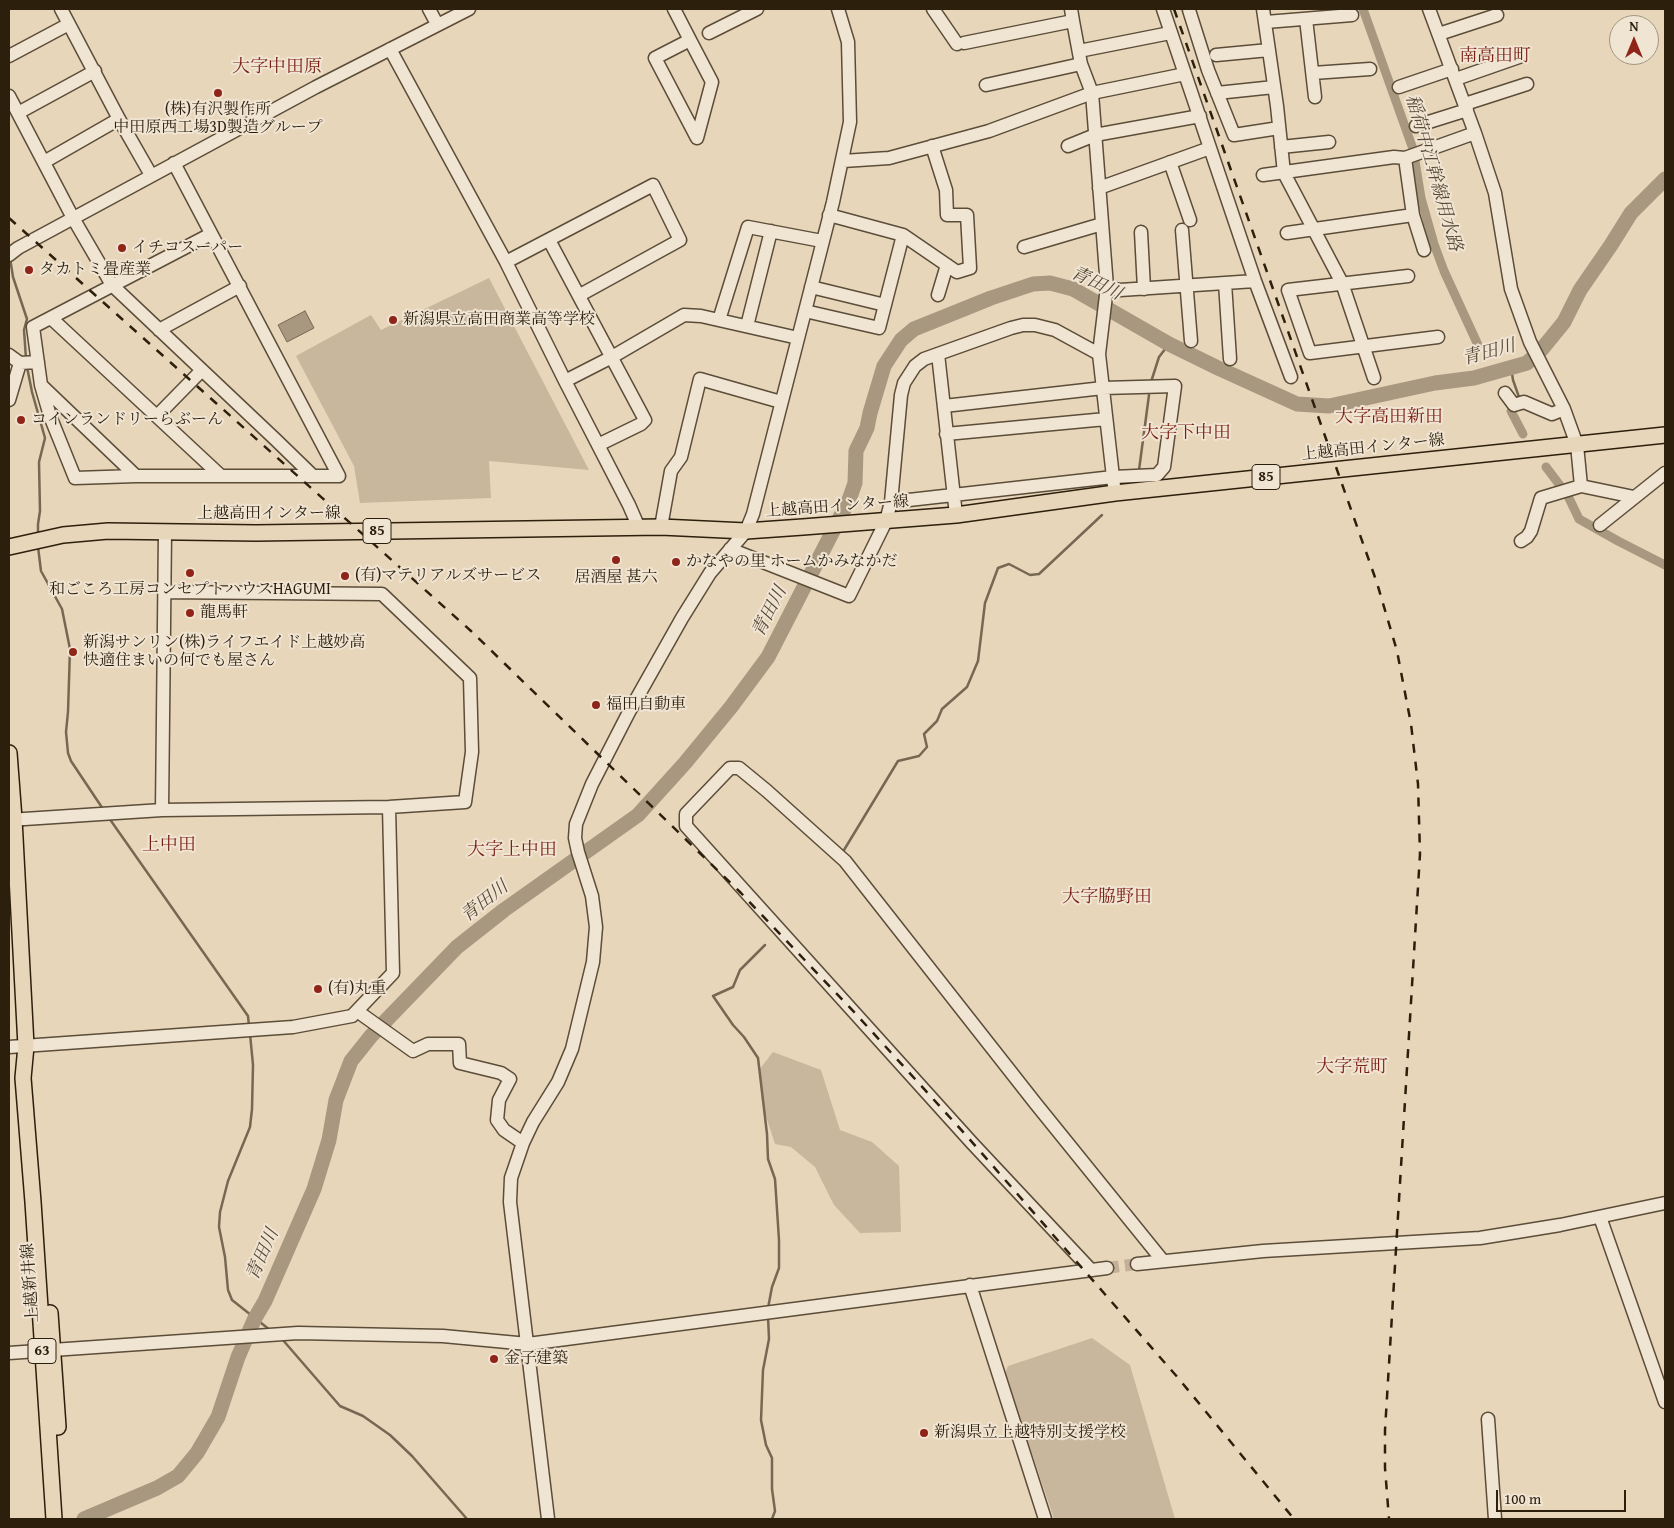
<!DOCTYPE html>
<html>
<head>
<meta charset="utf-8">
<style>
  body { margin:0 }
  #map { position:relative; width:1674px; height:1528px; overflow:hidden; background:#e8d6bb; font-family:"Gentium Book Plus",serif }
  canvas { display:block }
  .frame { position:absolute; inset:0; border:10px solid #2c1f0c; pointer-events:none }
  .north { position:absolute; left:1609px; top:15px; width:50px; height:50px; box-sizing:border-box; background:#f0e4d3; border:1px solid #a29583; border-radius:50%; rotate:0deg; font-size:14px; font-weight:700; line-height:20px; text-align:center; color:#2c1f0c }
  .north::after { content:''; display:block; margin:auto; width:18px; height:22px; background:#8f2418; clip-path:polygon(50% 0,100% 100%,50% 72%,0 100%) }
  .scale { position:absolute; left:1496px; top:1490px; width:130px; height:22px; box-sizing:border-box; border:2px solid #2c1f0c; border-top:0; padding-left:6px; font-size:15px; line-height:18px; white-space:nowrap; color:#2c1f0c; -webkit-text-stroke:4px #f0e4d3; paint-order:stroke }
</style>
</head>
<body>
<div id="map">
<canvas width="1674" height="1528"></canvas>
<div class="frame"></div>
<div class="north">N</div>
<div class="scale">100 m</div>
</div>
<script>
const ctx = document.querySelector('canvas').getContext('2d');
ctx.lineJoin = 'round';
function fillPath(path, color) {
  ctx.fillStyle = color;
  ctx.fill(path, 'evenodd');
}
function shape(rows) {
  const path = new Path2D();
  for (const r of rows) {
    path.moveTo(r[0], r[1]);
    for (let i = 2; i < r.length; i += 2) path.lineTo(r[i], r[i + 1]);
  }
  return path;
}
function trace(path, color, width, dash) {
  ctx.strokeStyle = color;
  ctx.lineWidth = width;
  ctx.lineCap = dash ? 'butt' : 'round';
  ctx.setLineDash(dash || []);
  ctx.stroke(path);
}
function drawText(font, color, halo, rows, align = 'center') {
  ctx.font = font + ' "Gentium Book Plus","Noto Serif JP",serif';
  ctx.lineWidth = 4;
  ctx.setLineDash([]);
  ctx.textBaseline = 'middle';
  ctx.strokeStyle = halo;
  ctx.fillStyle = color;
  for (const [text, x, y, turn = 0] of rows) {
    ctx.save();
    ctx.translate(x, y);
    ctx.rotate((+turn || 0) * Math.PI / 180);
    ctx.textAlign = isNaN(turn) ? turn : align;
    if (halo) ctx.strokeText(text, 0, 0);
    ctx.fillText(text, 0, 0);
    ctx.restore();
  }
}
const green = shape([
  [489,278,589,470,489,461,491,498,360,503,354,466,296,356,371,315,381,330],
  [773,1052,821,1070,840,1130,872,1142,899,1166,901,1232,860,1233,834,1205,815,1167,791,1147,775,1144,765,1113,759,1070],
  [1092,1338,1130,1365,1175,1519,1054,1519,1005,1373,1008,1366]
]);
const water = shape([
  [305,311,314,328,287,342,278,325,305,311]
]);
const stream = shape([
  [10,258,13,277,27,319,24,330,26,359],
  [27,367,32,392,45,438,39,462,40,511,38,524,38,536],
  [1511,367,1513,380,1520,400],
  [1151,382,1159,357,1169,344],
  [1139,470,1149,395],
  [38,547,41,571,62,609,70,649,68,712,66,732,68,753,71,761,103,809],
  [109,818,248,1016,249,1026],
  [844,850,898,761,919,756,927,747,924,734,937,721,942,709,967,687,978,661,985,603,998,568,1009,564,1030,575,1039,574,1102,515],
  [765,945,740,970,733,987,713,996,733,1025,744,1037,758,1058,767,1134,768,1159,775,1179,779,1240,779,1268,772,1287,768,1308],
  [250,1034,253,1065,252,1109,250,1127,228,1181,220,1212,219,1227,225,1257,228,1290,232,1300,270,1330],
  [768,1316,769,1339,763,1370,761,1420,766,1445,772,1458,772,1489,775,1511,772,1519],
  [282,1339,340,1406,363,1416,390,1435,412,1456,467,1519]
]);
const canal = shape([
  [1363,9,1413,149,1421,198,1434,244,1444,271,1478,345],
  [1511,411,1523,434],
  [1546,467,1568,496,1579,519,1618,541,1665,565]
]);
const river = shape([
  [84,1519,157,1488,178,1476,197,1453,218,1417,238,1357,255,1318,265,1301,314,1189,329,1140,336,1100,351,1061,371,1036,457,947,504,910,638,815,685,763,731,707,768,657,849,500,855,483,856,451,867,428,870,413,884,366,901,340,914,329,991,298,1033,284,1050,283,1073,289,1169,344,1220,369,1297,404,1329,406,1435,383,1474,378,1527,363,1542,349,1564,322,1580,290,1611,245,1631,213,1665,179]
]);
const minorTunnel = shape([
  [1107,1268,1137,1264]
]);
const minor = shape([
  [61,9,119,119,151,175],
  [429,9,437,24],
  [674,9,690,40,712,82,697,138,655,58,690,40],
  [933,9,957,44],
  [1163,9,1255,281,1291,377],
  [1263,9,1277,106,1284,173,1342,283,1374,378],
  [1189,10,1208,70,1234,135,1279,128],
  [1306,19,1315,97],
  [1266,22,1352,15],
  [709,33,757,9],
  [1439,34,1497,15],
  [964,43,1073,21,1071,9],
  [390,49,506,262,565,381,629,505,639,528],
  [1079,51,1170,33],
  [1216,55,1269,50],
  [9,56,69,24],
  [1081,64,1092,93,1107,287,1099,354,1114,486],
  [1313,73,1370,69],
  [1456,79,1519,57],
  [986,85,1081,64,1073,21],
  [1399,87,1452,69],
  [1217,93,1274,87],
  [9,96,73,218,112,285,276,440,313,476],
  [1465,104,1527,84],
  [18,113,95,71],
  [1416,126,1467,110],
  [1475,133,1495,193,1511,289,1530,342,1564,409,1577,445,1581,486],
  [1068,146,1095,135,1200,116],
  [1281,147,1329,142],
  [1405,158,1475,133,1429,9],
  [843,161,889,158,989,131,1092,93,1185,74],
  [44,162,119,119],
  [1170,162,1190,220],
  [174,163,339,476,136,476,75,478,50,416,41,385,33,327,211,234],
  [1263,175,1394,157,1405,158,1413,215,1287,233],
  [1099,188,1210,148],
  [1413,215,1424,250],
  [1182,230,1191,341],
  [1141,232,1144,289],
  [903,235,957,272,970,268,967,215,947,215,946,190,932,146],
  [549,240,645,420,641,424,598,445],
  [1024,247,1102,224],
  [9,255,18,248,316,87,469,9],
  [506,262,653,185,680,240,580,295],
  [1408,276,1288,290,1310,353,1438,337],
  [1225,283,1230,359],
  [811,287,885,305],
  [1107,287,1120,290,1255,281],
  [938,295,947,265],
  [805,311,879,328,903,235,829,215],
  [51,318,221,476],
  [719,320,748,227,822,241],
  [747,326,771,231],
  [159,330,240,286],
  [938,354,956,515],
  [9,355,20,363],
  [565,381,612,357,684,315,701,316,798,338],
  [41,385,136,476],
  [1505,393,1514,405,1524,402,1552,414,1564,409],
  [9,400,20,363,38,362],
  [157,416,202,370],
  [946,434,1106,419],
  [891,502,1113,477,1157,475,1164,467,1175,386,1103,388,944,406],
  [1600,525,1665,473],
  [661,527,671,471,681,457,700,379,781,402],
  [1521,541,1527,537,1531,531,1541,498,1581,486,1634,497],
  [730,549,849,596,886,521,891,502,901,395,904,383,915,366,924,359,938,354,1011,328,1023,325,1035,325,1055,330,1099,354],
  [162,810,165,532],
  [9,820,162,810,389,807,465,802,472,752,470,678,382,594,164,592],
  [357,1011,413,1051,428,1044,459,1044,460,1063,501,1073,510,1079,499,1100,497,1120,504,1130,523,1143],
  [9,1047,293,1027,352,1016,393,973,389,807],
  [1600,1217,1665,1402],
  [1137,1264,1263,1251,1480,1238,1560,1225,1665,1203],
  [1091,1270,972,1143,686,826,686,814,730,768,739,768,767,791,845,861,1036,1104,1163,1261],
  [970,1285,1045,1519],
  [9,1353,298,1333,443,1336,528,1344,1107,1268],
  [1488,1419,1495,1519],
  [548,1519,510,1202,511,1178,523,1143,533,1122,558,1082,572,1049,593,962,596,927,592,896,578,852,575,838,576,824,592,784,629,712,682,618,710,573,746,531,753,514,833,202,850,122,848,42,838,9]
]);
const major = shape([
  [9,547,63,535,108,531,256,533,661,527,746,531,803,527,956,515,1115,493,1665,435],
  [9,753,14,819,26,1046,23,1078,33,1202,54,1519],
  [50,1313,58,1427]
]);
const rail = shape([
  [1174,9,1377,583,1397,651,1411,724,1418,784,1420,854,1385,1430,1385,1468,1389,1519],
  [9,218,471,631,741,893,855,1013,965,1134,1179,1379,1294,1519]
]);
const markers = [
  [218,93,5,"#8f2418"],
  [122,248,5,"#8f2418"],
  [29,270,5,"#8f2418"],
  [393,320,5,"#8f2418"],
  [21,420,5,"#8f2418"],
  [616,560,5,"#8f2418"],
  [676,562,5,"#8f2418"],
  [190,573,5,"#8f2418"],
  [345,576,5,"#8f2418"],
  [190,613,5,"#8f2418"],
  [73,652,5,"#8f2418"],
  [596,705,5,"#8f2418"],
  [318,989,5,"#8f2418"],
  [494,1359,5,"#8f2418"],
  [924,1433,5,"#8f2418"]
];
const shields = [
  [1266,477,28],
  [377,531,28],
  [42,1351,28]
];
const shieldNames = [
  ["85",1266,477],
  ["85",377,531],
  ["63",42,1351]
];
const poiNames = [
  ["(株)有沢製作所",218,110,"center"],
  ["中田原西工場3D製造グループ",218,128,"center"],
  ["イチコスーパー",132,248],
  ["タカトミ畳産業",39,270],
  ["新潟県立高田商業高等学校",403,320],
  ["コインランドリーらぶーん",31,420],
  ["かなやの里 ホームかみなかだ",686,562],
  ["(有)マテリアルズサービス",355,576],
  ["居酒屋 甚六",616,578,"center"],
  ["和ごころ工房コンセプトハウスHAGUMI",190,590,"center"],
  ["龍馬軒",200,613],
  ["新潟サンリン(株)ライフエイド上越妙高",83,643],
  ["快適住まいの何でも屋さん",83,661],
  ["福田自動車",606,705],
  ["(有)丸重",328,989],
  ["金子建築",504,1359],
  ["新潟県立上越特別支援学校",934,1433]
];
const streetNames = [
  ["上越高田インター線",1373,448,-6],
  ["上越高田インター線",837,507,-4],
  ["上越高田インター線",269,514],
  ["上越新井線",31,1283,-94]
];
const neighbourhoodNames = [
  ["南高田町",1495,56],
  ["大字中田原",277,67],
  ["大字高田新田",1389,417],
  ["大字下中田",1186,433],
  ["上中田",169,845],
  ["大字上中田",512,850],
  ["大字脇野田",1107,897],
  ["大字荒町",1352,1067]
];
const waterNames = [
  ["稲荷中江幹線用水路",1433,173,74],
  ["青田川",1096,284,26],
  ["青田川",1489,353,-15],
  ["青田川",770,612,-63],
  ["青田川",485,902,-38],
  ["青田川",263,1255,-66]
];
fillPath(green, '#c8b79d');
fillPath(water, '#a89880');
trace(water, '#766852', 1);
trace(stream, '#766852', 2.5);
trace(canal, '#a89880', 9);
trace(river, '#a89880', 15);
trace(minorTunnel, '#c2b198', 12, [12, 6]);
trace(minor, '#5b4d38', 15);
trace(major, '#2c1f0c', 18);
trace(minor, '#f0e4d3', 12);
trace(major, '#e8d6bb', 15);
trace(rail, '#2c1f0c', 2.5, [9, 9]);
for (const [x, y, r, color] of markers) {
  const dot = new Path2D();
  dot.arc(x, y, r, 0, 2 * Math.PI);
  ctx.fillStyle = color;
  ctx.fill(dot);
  trace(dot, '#f0e4d3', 2);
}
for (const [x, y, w] of shields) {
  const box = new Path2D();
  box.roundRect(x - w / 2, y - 12.5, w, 25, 4);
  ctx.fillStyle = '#f0e4d3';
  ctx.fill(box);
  trace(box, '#2c1f0c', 1);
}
drawText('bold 15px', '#2c1f0c', null, shieldNames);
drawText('16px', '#2c1f0c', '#f0e4d3', poiNames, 'left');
drawText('16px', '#2c1f0c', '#f0e4d3', streetNames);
drawText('18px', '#7a1f14', '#f0e4d3', neighbourhoodNames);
drawText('italic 18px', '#574935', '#f0e4d3', waterNames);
</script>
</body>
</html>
